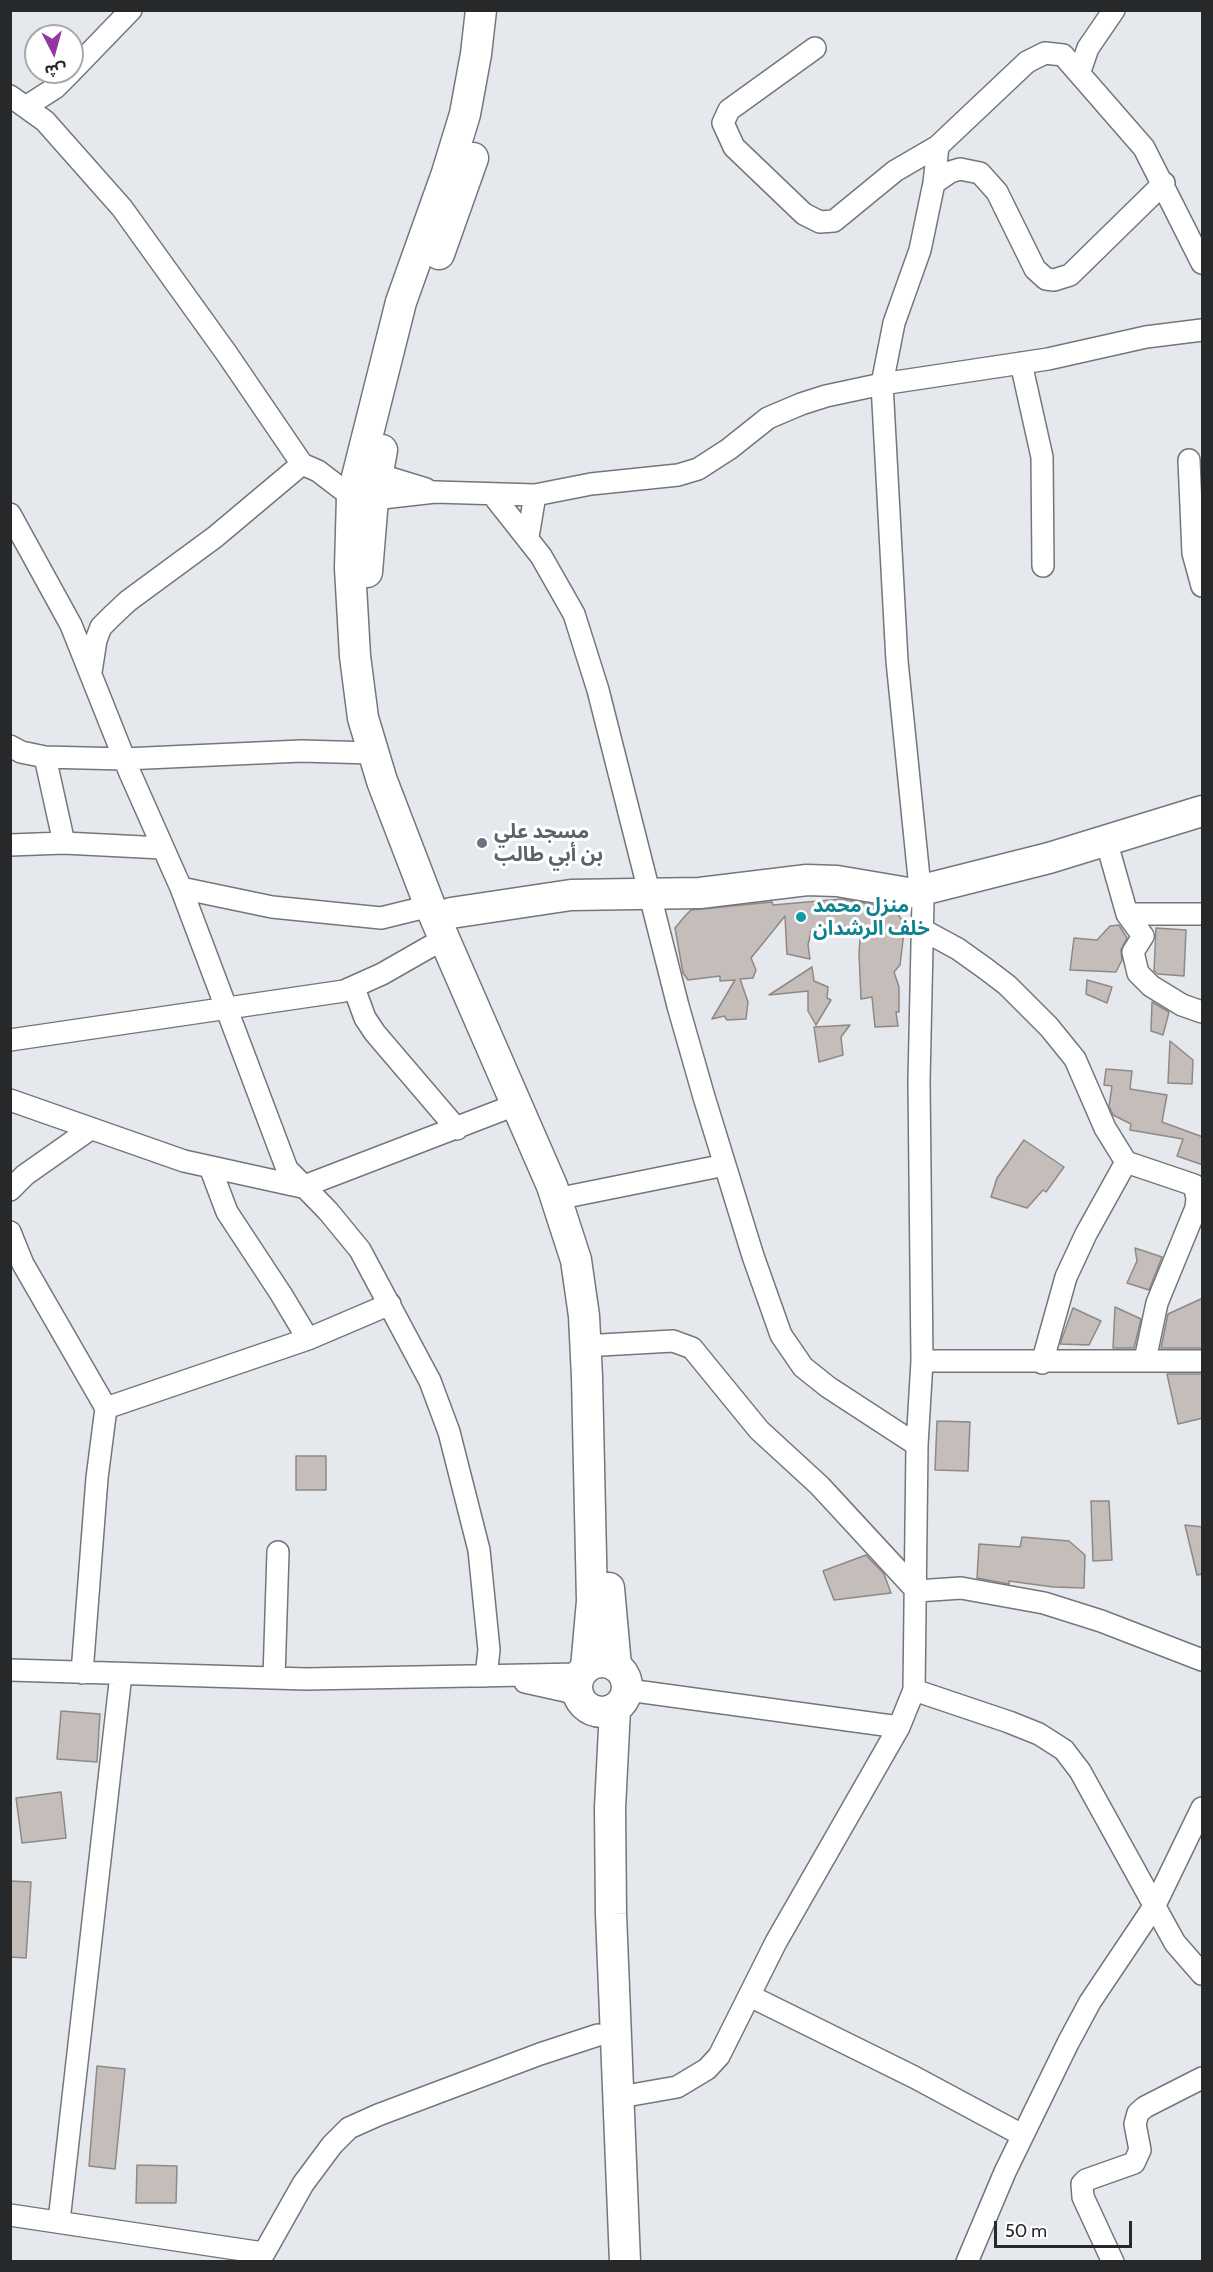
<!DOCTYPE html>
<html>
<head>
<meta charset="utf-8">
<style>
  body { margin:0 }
  #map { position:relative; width:1213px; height:2272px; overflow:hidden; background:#e5e9ee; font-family:Cabin,"Noto Sans Arabic",sans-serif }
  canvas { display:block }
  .frame { position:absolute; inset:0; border:12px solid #27282a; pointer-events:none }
  .north { position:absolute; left:24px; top:24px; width:60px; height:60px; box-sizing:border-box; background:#fff; border:2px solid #a9a9aa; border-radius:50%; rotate:174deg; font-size:16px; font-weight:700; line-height:24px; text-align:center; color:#27282a }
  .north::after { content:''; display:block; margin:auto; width:21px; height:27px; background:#9338a3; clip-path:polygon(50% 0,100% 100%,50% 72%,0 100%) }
  .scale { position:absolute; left:994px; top:2221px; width:138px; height:27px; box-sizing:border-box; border:3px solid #27282a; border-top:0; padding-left:8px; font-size:18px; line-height:21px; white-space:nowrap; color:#27282a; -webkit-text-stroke:4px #fff; paint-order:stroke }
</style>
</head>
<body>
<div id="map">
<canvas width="1213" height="2272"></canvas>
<div class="frame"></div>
<div class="north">ش</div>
<div class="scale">50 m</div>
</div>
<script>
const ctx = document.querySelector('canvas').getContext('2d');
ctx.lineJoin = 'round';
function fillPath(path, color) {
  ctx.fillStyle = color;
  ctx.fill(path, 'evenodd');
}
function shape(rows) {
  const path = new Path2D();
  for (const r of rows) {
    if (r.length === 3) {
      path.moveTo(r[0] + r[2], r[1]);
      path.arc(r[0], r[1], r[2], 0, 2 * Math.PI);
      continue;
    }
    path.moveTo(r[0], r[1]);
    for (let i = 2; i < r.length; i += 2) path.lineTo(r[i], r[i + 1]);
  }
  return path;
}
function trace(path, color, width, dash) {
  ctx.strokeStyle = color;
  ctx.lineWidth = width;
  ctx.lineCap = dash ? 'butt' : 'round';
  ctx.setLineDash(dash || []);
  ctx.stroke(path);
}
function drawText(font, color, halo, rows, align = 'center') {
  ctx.font = font + ' Cabin,"Noto Sans Arabic",sans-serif';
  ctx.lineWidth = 6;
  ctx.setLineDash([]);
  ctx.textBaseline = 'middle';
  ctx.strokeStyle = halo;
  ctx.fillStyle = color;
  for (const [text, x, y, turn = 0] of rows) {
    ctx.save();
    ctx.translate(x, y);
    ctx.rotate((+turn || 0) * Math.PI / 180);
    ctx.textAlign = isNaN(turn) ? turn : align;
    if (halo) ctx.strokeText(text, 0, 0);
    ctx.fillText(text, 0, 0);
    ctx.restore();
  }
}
const building = shape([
  [842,899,893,908,905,924,900,965,894,972,899,987,899,1012,896,1012,898,1026,875,1027,872,997,861,999,859,953,861,924,811,931,808,945,810,959,787,954,785,916,751,958,756,970,753,978,740,979,748,1002,746,1019,727,1020,724,1016,712,1019,735,980,720,981,720,976,688,980,683,973,675,928,685,916,691,910,772,902,773,905,842,899],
  [1119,925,1127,938,1121,950,1122,960,1116,972,1070,970,1074,938,1097,940,1110,926,1119,925],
  [1156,928,1186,930,1184,976,1158,974,1154,971,1156,928],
  [812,967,814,981,828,987,827,998,831,1000,816,1025,808,1011,808,991,769,995,812,967],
  [1087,980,1112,987,1107,1003,1086,994,1087,980],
  [1152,1002,1169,1012,1163,1035,1151,1031,1152,1002],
  [850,1025,841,1037,843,1055,819,1062,814,1027,850,1025],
  [1170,1041,1193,1060,1192,1084,1168,1083,1170,1041],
  [1106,1069,1132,1071,1130,1089,1167,1095,1162,1122,1203,1137,1203,1165,1177,1156,1183,1139,1130,1130,1131,1124,1113,1115,1109,1106,1112,1086,1104,1085,1106,1069],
  [1024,1140,1064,1167,1046,1192,1043,1190,1027,1208,991,1197,997,1178,1024,1140],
  [1135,1248,1162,1257,1149,1290,1127,1283,1137,1261,1135,1248],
  [1203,1298,1203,1348,1161,1348,1168,1314,1203,1298],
  [1115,1307,1141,1319,1134,1348,1113,1348,1115,1307],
  [1073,1308,1101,1321,1089,1345,1060,1344,1073,1308],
  [1167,1374,1203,1374,1203,1418,1178,1424,1167,1374],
  [937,1421,970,1422,968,1471,935,1470,937,1421],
  [296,1456,326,1456,326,1490,296,1490,296,1456],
  [1091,1501,1109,1501,1112,1560,1093,1561,1091,1501],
  [1185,1525,1203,1527,1203,1574,1197,1575,1185,1525],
  [1022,1537,1069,1541,1085,1555,1084,1588,1053,1587,1009,1581,1009,1584,977,1578,979,1544,1020,1547,1022,1537],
  [866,1555,884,1574,891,1593,834,1600,823,1571,866,1555],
  [61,1711,100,1714,97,1762,57,1759,61,1711],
  [61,1792,66,1838,22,1843,16,1798,61,1792],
  [10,1881,31,1882,26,1958,10,1957,10,1881],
  [97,2066,125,2069,115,2169,89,2166,97,2066],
  [137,2165,177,2166,176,2203,136,2203,137,2165]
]);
const street = shape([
  [815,48,729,110,723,123,734,147,804,214,820,222,834,221,895,171,938,146],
  [72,71,131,10],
  [1080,71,1088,48,1114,10],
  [10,96,45,121,122,208,227,354,302,464,318,471,352,497,373,499,435,492,535,495,591,484,678,475,698,469,729,449,768,418,801,404,826,396,882,384,1048,359,1146,337,1202,330],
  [27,106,55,88,71,72],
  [934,183,950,172,960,169,980,173,997,192,1035,269,1046,279,1054,280,1070,275,1164,183],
  [1021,363,1042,457,1043,566],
  [1189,460,1193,553,1202,586],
  [364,473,377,474,426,489],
  [492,494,541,556,574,614,598,690,678,1006,704,1097,753,1256,781,1335,803,1367,828,1387,917,1445],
  [10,514,71,625,130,773,181,888,287,1169,328,1211,360,1250,430,1381,449,1432,479,1550,489,1650,486,1676],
  [528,537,535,495],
  [91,672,96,640,101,627,112,616,128,601,215,537,302,464],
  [10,746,21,752,45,757,124,759,301,751,372,753],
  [45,757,64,843],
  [1106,840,1127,914,1143,936,1133,952,1138,973,1151,986,1182,1005,1202,1012],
  [10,845,64,843,162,848],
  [919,878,897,661,882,384,894,323,920,250,934,183,938,146,1027,62,1045,53,1063,55,1144,148,1202,263],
  [181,888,272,907,381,918,430,906],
  [1127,914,1202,914],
  [923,930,958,949,986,969,1007,985,1049,1027,1075,1059,1105,1128,1126,1162,1194,1185,1197,1198,1196,1208,1157,1303,1145,1360],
  [354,988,365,1018,375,1033,457,1129],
  [10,1040,344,991,382,974,445,938],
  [10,1100,184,1161,302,1187,515,1105],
  [210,1167,227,1212,281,1294,308,1339],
  [10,1190,25,1175,89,1130],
  [571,1196,725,1165],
  [10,1232,23,1264,106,1408],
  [601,1345,673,1341,692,1348,759,1430,820,1486,917,1591,961,1588,1044,1603,1101,1621,1202,1660],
  [922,1361,1202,1361],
  [1042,1363,1066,1277,1086,1234,1126,1162],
  [10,1670,306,1679,581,1674],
  [82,1673,97,1478,106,1408,308,1339,390,1304],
  [274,1678,278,1552],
  [525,1682,579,1694],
  [628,1690,899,1727],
  [914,1690,1009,1722,1039,1734,1064,1750,1080,1771,1175,1943,1202,1974],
  [750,1996,914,2077,1022,2135],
  [620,2097,677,2087,707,2069,719,2056,776,1942,899,1727,914,1690,917,1445,922,1361,919,1081,923,900],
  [10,2215,263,2253],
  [59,2221,121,1674],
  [259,2262,303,2184,332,2145,349,2128,378,2115,540,2054,598,2035],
  [967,2262,1005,2172,1068,2043,1090,2002,1155,1905,1202,1808],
  [1113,2262,1083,2197,1082,2184,1086,2180,1134,2163,1140,2150,1135,2124,1138,2113,1145,2107,1202,2078]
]);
const secondary = shape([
  [481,10,476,54,465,114,447,173,401,302,352,497,350,568,355,656,363,718,382,781,430,906,552,1186,576,1260,584,1316,587,1377,592,1601,586,1668],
  [439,254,473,158],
  [367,572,373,499,382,450],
  [930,888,1049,858,1202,811],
  [451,913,571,895,700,893,807,880,837,881,908,893],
  [609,1588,616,1666],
  [602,1687,25],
  [615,1709,610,1808,611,1914,625,2262]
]);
const markers = [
  [482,843,6,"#6b7280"],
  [801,917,6,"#0f9aa8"]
];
const worshipNames = [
  ["مسجد علي",494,832],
  ["بن أبي طالب",494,855]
];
const cultureNames = [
  ["منزل محمد",813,906],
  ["خلف الرشدان",813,929]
];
fillPath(building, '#c4bdba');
trace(building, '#8f8986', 1.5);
trace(street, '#73767b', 24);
trace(secondary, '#73767b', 33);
trace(street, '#fff', 21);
trace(secondary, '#fff', 30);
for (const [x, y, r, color] of markers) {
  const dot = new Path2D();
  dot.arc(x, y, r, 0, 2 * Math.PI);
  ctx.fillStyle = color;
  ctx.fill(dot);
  trace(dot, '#fff', 2);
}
drawText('bold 20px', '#5b616d', '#fff', worshipNames, 'left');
drawText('bold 20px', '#0d838f', '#fff', cultureNames, 'left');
</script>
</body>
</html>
